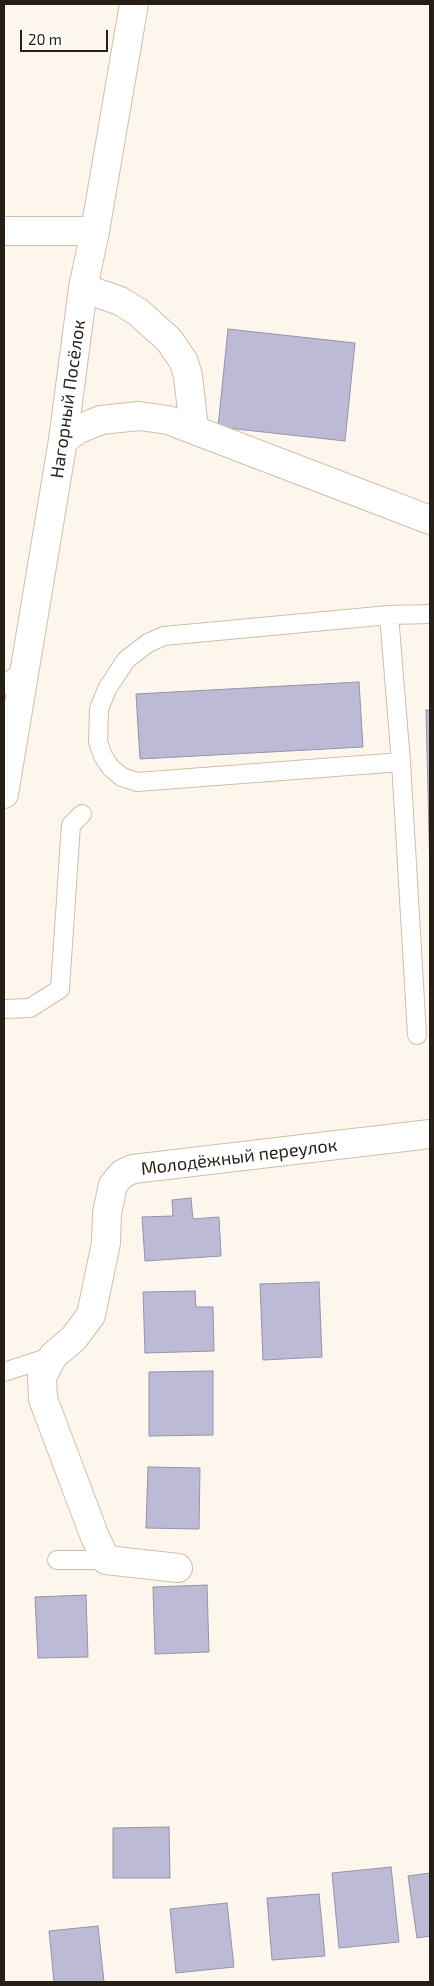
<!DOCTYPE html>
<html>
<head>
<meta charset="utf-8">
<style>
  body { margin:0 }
  #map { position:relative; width:434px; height:1986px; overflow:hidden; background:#fdf6ec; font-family:"Exo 2",sans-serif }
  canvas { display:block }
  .frame { position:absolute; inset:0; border:5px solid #261f16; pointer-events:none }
  .scale { position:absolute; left:20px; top:30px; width:88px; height:22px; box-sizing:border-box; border:2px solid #261f16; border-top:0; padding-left:6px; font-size:15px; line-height:18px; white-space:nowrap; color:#261f16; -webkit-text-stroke:4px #fff; paint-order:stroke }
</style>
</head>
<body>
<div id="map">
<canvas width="434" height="1986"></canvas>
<div class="frame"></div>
<div class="scale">20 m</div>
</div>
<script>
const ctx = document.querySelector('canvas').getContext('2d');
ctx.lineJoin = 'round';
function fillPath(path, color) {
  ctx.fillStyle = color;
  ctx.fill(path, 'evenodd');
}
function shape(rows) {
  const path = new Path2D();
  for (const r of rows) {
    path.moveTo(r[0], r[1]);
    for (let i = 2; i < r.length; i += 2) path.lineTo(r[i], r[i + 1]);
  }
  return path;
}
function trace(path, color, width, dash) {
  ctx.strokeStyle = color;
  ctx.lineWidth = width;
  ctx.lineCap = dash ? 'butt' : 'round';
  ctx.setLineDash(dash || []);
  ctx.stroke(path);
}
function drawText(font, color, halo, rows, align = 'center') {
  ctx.font = font + ' "Exo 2",sans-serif';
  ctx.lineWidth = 5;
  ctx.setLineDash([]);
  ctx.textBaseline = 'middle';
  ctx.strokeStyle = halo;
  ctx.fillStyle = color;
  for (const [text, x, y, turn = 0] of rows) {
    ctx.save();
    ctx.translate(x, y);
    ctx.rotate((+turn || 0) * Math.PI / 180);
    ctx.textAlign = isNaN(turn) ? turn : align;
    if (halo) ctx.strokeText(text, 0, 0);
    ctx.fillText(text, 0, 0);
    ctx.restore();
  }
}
const building = shape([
  [228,329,355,343,345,441,218,427,228,329],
  [359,682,363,747,140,759,136,694,359,682],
  [426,710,430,710,430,875,426,710],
  [191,1198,193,1219,219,1217,221,1256,145,1261,142,1217,173,1216,172,1200,191,1198],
  [319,1282,322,1357,263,1360,260,1284,319,1282],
  [195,1291,196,1307,213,1307,214,1351,145,1353,143,1292,195,1291],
  [213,1371,213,1435,149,1436,149,1372,213,1371],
  [148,1467,200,1468,199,1529,146,1528,148,1467],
  [207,1585,209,1652,155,1654,153,1587,207,1585],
  [86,1595,88,1657,38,1658,35,1597,86,1595],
  [169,1827,170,1878,113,1878,113,1828,169,1827],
  [391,1867,399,1942,339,1948,332,1873,391,1867],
  [430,1873,430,1936,417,1938,408,1876,430,1873],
  [319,1894,325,1956,272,1960,267,1898,319,1894],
  [227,1903,234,1967,176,1973,170,1909,227,1903],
  [98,1926,104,1982,54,1982,49,1931,98,1926]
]);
const lane = shape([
  [389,615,164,636,148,643,126,660,107,689,99,709,98,742,103,756,111,768,122,777,137,782,401,762],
  [4,685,24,670],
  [4,1009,30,1008,60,989,71,825,82,814],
  [417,1035,401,762,389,615,430,614],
  [4,1372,53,1356],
  [57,1560,106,1560]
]);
const street = shape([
  [4,231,95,231],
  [83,288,120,301,138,312,169,340,184,362,188,376,194,429],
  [63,440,79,429,101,420,139,416,168,420,430,520],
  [178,1568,106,1560,95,1537,43,1399,42,1377,53,1356,74,1338,91,1315,106,1243,107,1213,113,1185,122,1174,133,1169,430,1134]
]);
const secondary = shape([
  [4,794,63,440,83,288,95,231,134,4]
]);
const streetNames = [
  ["Нагорный Посёлок",68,399,-82],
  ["Молодёжный переулок",239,1157,-7]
];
fillPath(building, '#bcbad4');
trace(building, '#9593ac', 1);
trace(lane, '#d0bfa7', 20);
trace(street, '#d0bfa7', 30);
trace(secondary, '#d0bfa7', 30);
trace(lane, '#fff', 18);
trace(street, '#fff', 28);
trace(secondary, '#fff', 28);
drawText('18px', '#261f16', '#fff', streetNames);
</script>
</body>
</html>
